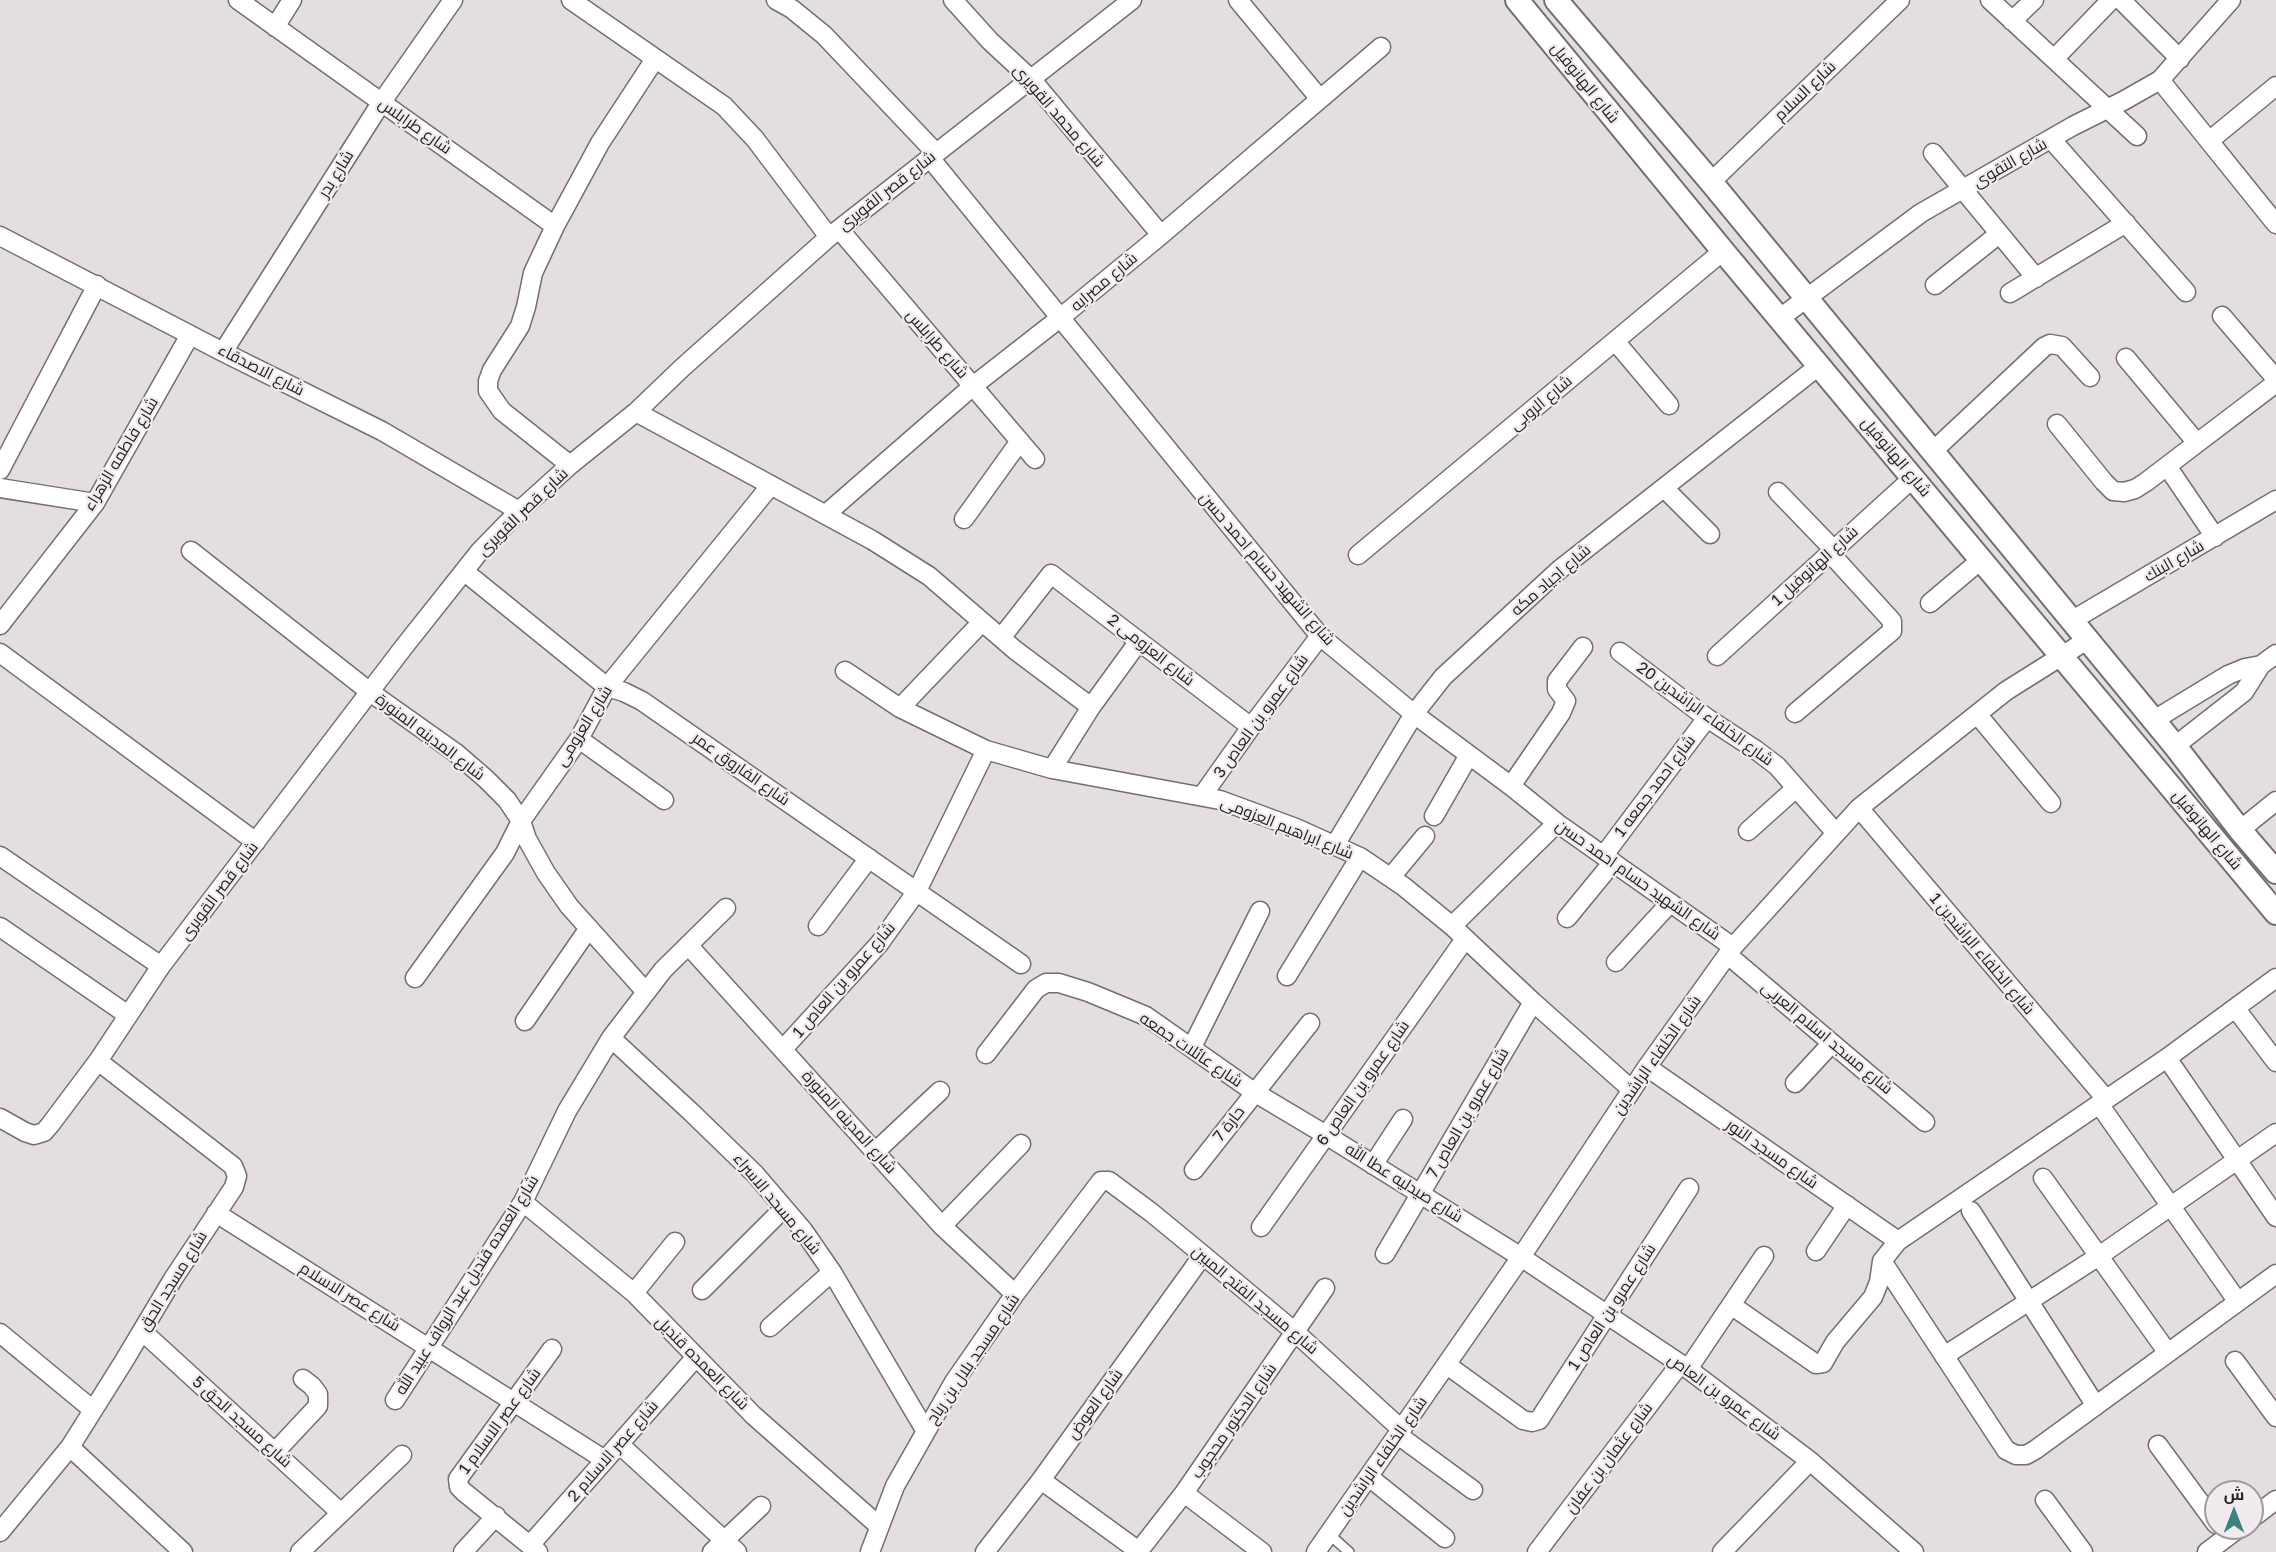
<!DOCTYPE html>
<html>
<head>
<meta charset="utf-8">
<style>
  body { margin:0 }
  #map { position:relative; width:2276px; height:1552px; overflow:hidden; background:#e4dde2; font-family:"Golos Text",Cairo,sans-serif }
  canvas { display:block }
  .north { position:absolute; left:2204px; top:1480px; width:60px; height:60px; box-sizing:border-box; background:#f1eaef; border:2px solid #9f9a9d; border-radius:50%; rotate:0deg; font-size:16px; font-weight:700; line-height:24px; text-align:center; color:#242123 }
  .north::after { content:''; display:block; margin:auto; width:21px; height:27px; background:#3b8381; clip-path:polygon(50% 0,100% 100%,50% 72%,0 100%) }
</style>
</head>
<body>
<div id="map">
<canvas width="2276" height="1552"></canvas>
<div class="north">ش</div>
</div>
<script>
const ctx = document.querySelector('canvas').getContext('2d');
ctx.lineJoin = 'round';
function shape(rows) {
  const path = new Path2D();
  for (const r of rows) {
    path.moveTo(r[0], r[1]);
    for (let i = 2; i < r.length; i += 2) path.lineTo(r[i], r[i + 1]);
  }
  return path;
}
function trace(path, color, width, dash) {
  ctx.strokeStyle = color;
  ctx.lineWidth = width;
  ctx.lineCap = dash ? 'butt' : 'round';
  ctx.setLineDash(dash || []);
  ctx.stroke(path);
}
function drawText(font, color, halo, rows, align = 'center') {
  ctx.font = font + ' "Golos Text",Cairo,sans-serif';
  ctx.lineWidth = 4.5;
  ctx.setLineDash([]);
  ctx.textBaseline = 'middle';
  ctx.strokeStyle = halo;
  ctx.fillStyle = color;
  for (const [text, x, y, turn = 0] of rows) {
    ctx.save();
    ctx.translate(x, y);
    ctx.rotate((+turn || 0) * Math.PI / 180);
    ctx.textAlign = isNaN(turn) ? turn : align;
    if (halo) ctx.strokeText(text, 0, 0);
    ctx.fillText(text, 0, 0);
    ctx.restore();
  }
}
const service = shape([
  [1329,1534,1349,1552]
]);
const minor = shape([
  [238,0,555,226],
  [571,0,724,106,755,139,829,237],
  [776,0,792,9,824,35,936,153],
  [953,0,990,41,1032,80,1161,235],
  [1238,0,1320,99],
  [1990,0,2137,136],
  [2121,0,2180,59],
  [2012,21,2034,0],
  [275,27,292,0],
  [2054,59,2111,0],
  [2160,80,2276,224],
  [2051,139,2186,292],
  [2209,141,2276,86],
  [1933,153,2036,278],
  [930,158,1320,636,1414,714,1511,786,1557,823,1733,947],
  [1711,182,1900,0],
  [839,229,1035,459],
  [0,236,223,352,382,431,519,511],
  [1935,285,1999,234],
  [2010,293,2126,223],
  [2222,316,2276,379],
  [1780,318,1921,213,2073,126,2123,101,2160,80,2231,0],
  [1615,341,1669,405],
  [223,352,381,103,453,0],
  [2126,358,2197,443],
  [636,412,872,540,929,576,1015,650,1091,707],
  [2057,424,2104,482,2113,491,2124,492,2135,489,2146,482,2276,383],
  [1932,452,2044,347,2050,344,2062,346,2090,377],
  [570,465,502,411,488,391,488,381,492,370,520,326,526,307,533,273,555,226,600,143,655,59],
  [2167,466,2215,537],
  [0,470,97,285],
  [0,488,95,503],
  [1664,488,1710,534],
  [1778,492,1834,550],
  [826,514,973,386,1060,318,1161,235,1381,47],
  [964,519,1020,441],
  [191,551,370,692,456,753,486,779,507,800,521,821,527,839,546,873,569,906,646,992],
  [1358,555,1723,251],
  [465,572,607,687,624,692,642,701,1021,964],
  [1930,603,1982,559],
  [2071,621,2276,500],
  [0,625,95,503,190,335],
  [1001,638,1051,574,1251,727],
  [1620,652,1707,718,1756,750,1777,766,1835,832],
  [0,653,256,842],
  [1717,656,1914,477],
  [845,671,900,708,986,750,1052,769,1220,800,1296,828,1360,857,1403,886,1452,926,1533,1002,1632,1090],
  [900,708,982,622],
  [1795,713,1892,631,1892,621,1830,553],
  [1977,714,2051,803],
  [2154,720,2228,675,2245,668,2261,665],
  [579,739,664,800],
  [2175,746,2244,692,2261,665,2276,654],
  [1052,769,1091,707,1139,641],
  [1511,786,1561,713,1566,701,1557,689,1557,681,1583,647],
  [1202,796,1251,727,1320,636],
  [1859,808,2106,1099],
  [1434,816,1469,755],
  [2240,830,2276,801],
  [1748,831,1796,788],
  [1335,845,1414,714,1443,677,1559,570,1820,365],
  [1604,855,1707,718],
  [0,856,161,966],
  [1391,877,1425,836],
  [1567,918,1613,862],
  [818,926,869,858],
  [1452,926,1557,823],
  [0,927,128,1015],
  [688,945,942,1226,1015,1294],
  [1728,955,1925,1122],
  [1616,962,1670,903],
  [1287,976,1360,857],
  [415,978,505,853,521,821,579,739,607,687,771,485],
  [2236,1009,2276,1062],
  [525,1021,589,928],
  [611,1038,691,1112,755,1174,803,1230,832,1272,925,1430],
  [1192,1047,1260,911],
  [783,1049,879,944,917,891,986,750],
  [986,1054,1036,989,1046,983,1059,983,1088,992,1146,1016,1254,1092,1326,1135,1521,1257,1688,1369,1810,1461,1914,1552],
  [2167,1058,2276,1217],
  [1647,1067,1898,1241],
  [1795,1083,1832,1043],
  [2099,1104,2238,1302],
  [0,1118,25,1132,34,1135,44,1132,50,1125,98,1061,161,966,403,648,480,551,519,511,570,465,636,412,683,367,829,237,1132,0],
  [875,1152,940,1091],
  [1373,1165,1403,1119],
  [1194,1170,1310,1023],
  [2043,1178,2168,1353],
  [523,1202,634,1293,753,1415,879,1526],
  [1971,1211,2096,1406],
  [216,1213,605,1460],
  [942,1226,1021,1144],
  [1261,1227,1465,939],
  [1816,1251,1847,1205],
  [1385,1254,1533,1002],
  [1882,1261,2006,1450,2016,1455,2026,1455,2035,1450,2276,1274],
  [702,1290,784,1208],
  [634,1293,675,1242],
  [1731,1305,1816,1364,1823,1363,1835,1342,1873,1297,1879,1282,1882,1261,1898,1241,2167,1058,2276,978],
  [770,1327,832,1272],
  [142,1331,341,1513],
  [0,1333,93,1410],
  [1944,1356,2099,1256,2276,1133],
  [2235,1361,2276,1417],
  [1447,1365,1523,1420,1532,1422,1539,1420,1689,1188],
  [1688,1369,1764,1256],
  [395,1400,523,1202,567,1111,611,1038,663,970,726,908],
  [1398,1435,1473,1490],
  [619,1444,737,1552],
  [2158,1445,2216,1524],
  [70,1447,183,1552],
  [275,1452,318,1406,318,1394,312,1386,303,1379],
  [1369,1477,1445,1538],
  [1041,1480,1140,1552],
  [1184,1493,1262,1552],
  [2045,1500,2083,1552],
  [2252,1518,2276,1500],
  [0,1532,70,1447,124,1361,173,1279,234,1187,237,1176,233,1166,98,1061],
  [530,1545,696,1357],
  [300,1552,402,1455],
  [463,1552,496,1516],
  [538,1552,464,1492,459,1487,458,1479,552,1349],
  [712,1552,761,1506],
  [870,1552,895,1486,954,1382,1015,1294,1101,1181,1109,1181,1152,1213,1203,1255,1295,1332,1402,1430],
  [985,1552,1041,1480,1203,1255],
  [1138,1552,1184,1493,1325,1288],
  [1316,1552,1521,1257,1647,1067,1733,947,1859,808,2006,691,2087,640],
  [1537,1552,1680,1364],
  [1722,1552,1810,1461],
  [2207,1552,2239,1528]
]);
const tertiary = shape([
  [1517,0,1723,251,2276,913],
  [1556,0,1711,182,2175,746,2240,830,2276,872]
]);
const streetNames = [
  ["شارع الهانوفيل",1585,83,51],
  ["شارع السلام",1805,91,-44],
  ["شارع محمد القويرى",1059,116,49],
  ["شارع طرابلس",415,126,35],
  ["شارع التقوى",2010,163,-30],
  ["شارع بدر",336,174,-58],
  ["شارع قصر القويرى",887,191,-38],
  ["شارع مصرايه",1104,282,-40],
  ["شارع طرابلس",937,344,49],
  ["شارع الاصدقاء",261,370,27],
  ["شارع الروبى",1541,403,-40],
  ["شارع فاطمه الزهراء",121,454,-59],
  ["شارع الهانوفيل",1896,457,50],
  ["شارع قصر القويرى",523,512,-44],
  ["شارع البنك",2174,561,-30],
  ["شارع الهانوفيل 1",1815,566,-42],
  ["شارع الشهيد حسام احمد حسن",1267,569,49],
  ["شارع اجياد مكه",1551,580,-41],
  ["شارع العزومى 2",1151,650,38],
  ["شارع الخلفاء الراشدين 20",1705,714,36],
  ["شارع عمرو بن العاص 3",1261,716,-54],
  ["شارع العزومى",584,726,-58],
  ["شارع المدينه المنورة",430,737,37],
  ["شارع الفاروق عمر",741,769,35],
  ["شارع احمد جمعه 1",1655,786,-53],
  ["شارع ابراهيم العزومى",1287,828,22],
  ["شارع الهانوفيل",2207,830,50],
  ["شارع الشهيد حسام احمد حسن",1638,880,35],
  ["شارع قصر القويرى",219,891,-53],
  ["شارع الخلفاء الراشدين 1",1982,954,50],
  ["شارع عمرو بن العاص 1",844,980,-49],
  ["شارع مسجد اسلام العربى",1827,1038,40],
  ["شارع عائلات جمعه",1191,1050,34],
  ["شارع الخلفاء الراشدين",1657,1055,-55],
  ["شارع عمرو بن العاص 6",1363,1083,-55],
  ["شارع عمرو بن العاص 7",1468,1113,-60],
  ["شارع المدينه المنورة",849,1122,48],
  ["حارة 7",1229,1124,-52],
  ["شارع مسجد النور",1772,1154,35],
  ["شارع صيدليه عطا الله",1404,1183,32],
  ["شارع مسجد الاسراء",777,1204,50],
  ["شارع مسجد الحق",173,1281,-58],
  ["شارع العمده قنديل عبد الرواف عبيد الله",467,1285,-58],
  ["شارع عصر الاسلام",350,1297,32],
  ["شارع مسجد الفتح المبين",1255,1300,40],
  ["شارع عمرو بن العاص 1",1612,1307,-57],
  ["شارع مسجد بلال بن رباح",973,1359,-56],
  ["شارع العمده قنديل",702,1363,45],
  ["شارع عمرو بن العاص",1724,1397,36],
  ["شارع العوض",1095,1404,-54],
  ["شارع عصر الاسلام 1",500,1421,-54],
  ["شارع الدكتور محجوب",1234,1421,-55],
  ["شارع مسجد الحق 5",242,1422,42],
  ["شارع عصر الاسلام 2",613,1451,-49],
  ["شارع الخلفاء الراشدين",1383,1456,-55],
  ["شارع عثمان بن عفان",1609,1458,-53]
];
trace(service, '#746e72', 12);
trace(minor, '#746e72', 21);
trace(tertiary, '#746e72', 26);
trace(service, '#fff', 9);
trace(minor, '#fff', 18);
trace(tertiary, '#fff', 22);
drawText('16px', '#242123', '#f1eaef', streetNames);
</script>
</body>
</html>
